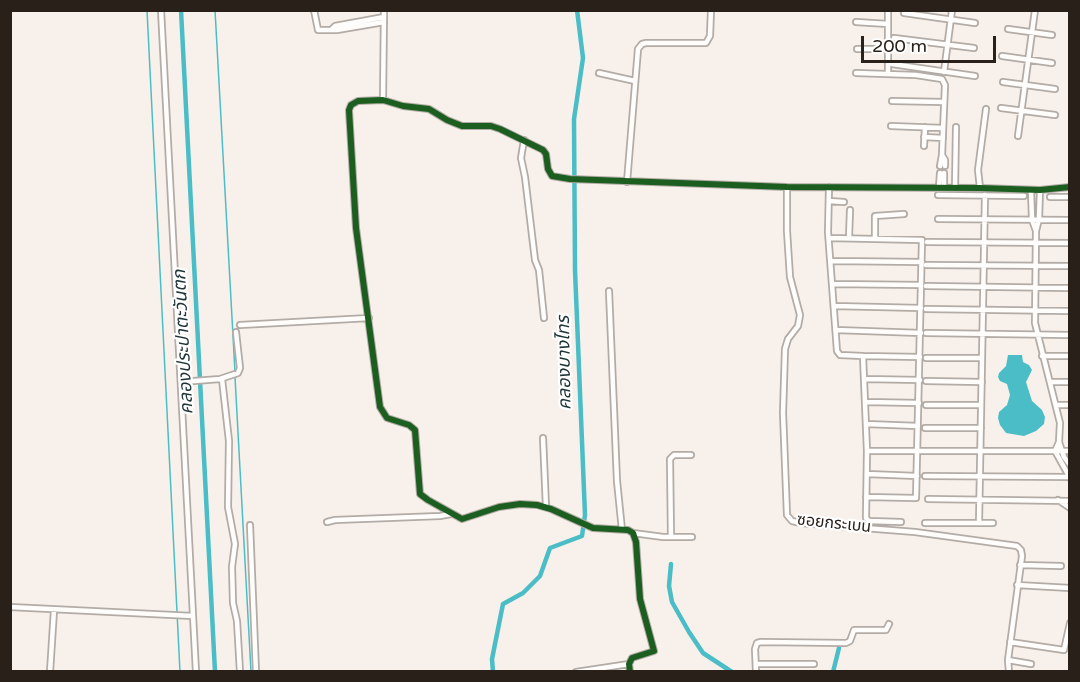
<!DOCTYPE html>
<html>
<head>
<meta charset="utf-8">
<style>
  body { margin:0 }
  #map { position:relative; width:1080px; height:682px; overflow:hidden; background:#f8f1eb; font-family:"Varela Round",sans-serif }
  canvas { display:block }
  .frame { position:absolute; inset:0; border:12px solid #282019; pointer-events:none }
  .scale { position:absolute; left:861px; top:36px; width:135px; height:27px; box-sizing:border-box; border:3px solid #282019; border-top:0; padding-left:8px; font-size:18px; line-height:21px; white-space:nowrap; color:#282019; -webkit-text-stroke:4px #fff; paint-order:stroke }
</style>
</head>
<body>
<div id="map">
<canvas width="1080" height="682"></canvas>
<div class="frame"></div>
<div class="scale">200 m</div>
</div>
<script>
const ctx = document.querySelector('canvas').getContext('2d');
ctx.lineJoin = 'round';
function fillPath(path, color) {
  ctx.fillStyle = color;
  ctx.fill(path, 'evenodd');
}
function shape(rows) {
  const path = new Path2D();
  for (const r of rows) {
    path.moveTo(r[0], r[1]);
    for (let i = 2; i < r.length; i += 2) path.lineTo(r[i], r[i + 1]);
  }
  return path;
}
function trace(path, color, width, dash) {
  ctx.strokeStyle = color;
  ctx.lineWidth = width;
  ctx.lineCap = dash ? 'butt' : 'round';
  ctx.setLineDash(dash || []);
  ctx.stroke(path);
}
function drawText(font, color, halo, rows, align = 'center') {
  ctx.font = font + ' "Varela Round","Noto Sans Thai",sans-serif';
  ctx.lineWidth = 4.5;
  ctx.setLineDash([]);
  ctx.textBaseline = 'middle';
  ctx.strokeStyle = halo;
  ctx.fillStyle = color;
  for (const [text, x, y, turn = 0] of rows) {
    ctx.save();
    ctx.translate(x, y);
    ctx.rotate((+turn || 0) * Math.PI / 180);
    ctx.textAlign = isNaN(turn) ? turn : align;
    if (halo) ctx.strokeText(text, 0, 0);
    ctx.fillText(text, 0, 0);
    ctx.restore();
  }
}
const water = shape([
  [1008,355,1022,355,1023,362,1029,365,1032,370,1026,382,1032,401,1042,410,1045,417,1044,424,1036,431,1024,436,1006,433,1000,425,998,418,999,412,1007,405,1010,395,1007,384,1000,381,998,377,999,373,1006,366]
]);
const stream = shape([
  [147,10,180,672],
  [215,10,235,372],
  [235,377,251,672]
]);
const canal = shape([
  [181,10,215,672],
  [671,564,669,586,672,602,689,632,703,653,732,672],
  [493,672,492,659,503,604,523,593,540,576,550,548,582,536,585,515,575,270,574,119,583,58,577,10],
  [833,672,839,648]
]);
const street = shape([
  [161,10,196,672],
  [314,10,318,30,337,30,384,22],
  [904,13,975,23],
  [856,22,888,24],
  [1008,29,1052,35],
  [331,30,335,26,384,17],
  [894,38,974,48],
  [857,49,888,49],
  [1002,56,1052,63],
  [892,64,975,76],
  [944,72,952,10],
  [599,73,635,81],
  [856,73,916,75,942,79,945,85,942,155,940,166],
  [888,74,888,10],
  [1003,82,1055,89],
  [383,100,384,10],
  [892,101,944,102],
  [1001,108,1055,115],
  [891,126,943,128],
  [1018,136,1035,10],
  [924,137,943,138],
  [524,140,521,158,525,177,535,260,539,270,544,318],
  [924,146,925,127],
  [942,155,945,160,945,166],
  [627,182,638,49,642,44,646,43,706,43,710,36,711,10],
  [787,187,787,231,790,277,800,315,798,326,788,339,785,349,783,413,787,515,792,521,801,523,915,532,1017,546,1021,550,1022,556,1008,660,1009,672],
  [829,187,828,232,837,351,840,355,863,356,867,451,866,518,869,521,901,522],
  [939,187,940,173],
  [944,187,944,173],
  [955,188,956,127],
  [980,188,978,170,986,109],
  [1031,190,1032,220,1036,231],
  [1040,190,1039,219,1036,231,1035,323,1060,423,1059,442,1055,451,1070,478],
  [938,195,1024,196],
  [1050,197,1070,197],
  [829,201,844,202],
  [938,219,1070,220],
  [829,238,922,240,916,498,866,497],
  [849,238,850,210],
  [875,239,875,216,904,214],
  [927,242,1070,243],
  [832,261,922,262],
  [926,265,1070,266],
  [833,284,921,285],
  [926,286,1070,288],
  [609,291,617,481,622,530],
  [834,306,921,308],
  [926,309,1070,311],
  [240,325,369,318],
  [836,330,921,333],
  [926,333,1070,335],
  [863,356,920,357],
  [1042,356,1070,356],
  [926,358,982,358],
  [222,379,229,441,228,507,235,544,232,567,233,603,237,621,240,672],
  [865,379,920,380],
  [926,381,982,382],
  [181,382,220,379,238,373,240,368,236,332],
  [1050,382,1070,382],
  [866,402,919,403],
  [926,405,981,405],
  [1056,405,1070,405],
  [866,424,918,426],
  [925,428,981,428],
  [543,438,546,507],
  [1059,442,1064,457,1070,465],
  [867,451,1070,451],
  [867,474,917,476],
  [925,476,1069,477],
  [928,499,1070,501],
  [1058,500,1070,508],
  [327,522,335,520,440,516,451,514],
  [925,523,993,523],
  [979,523,985,195],
  [250,525,256,672],
  [633,533,663,537,692,537],
  [671,537,670,459,674,455,691,455],
  [1020,565,1061,566],
  [1017,585,1070,588],
  [10,607,193,616],
  [1010,642,1064,650,1070,623],
  [1008,660,1031,664],
  [756,664,814,664],
  [50,672,54,610],
  [576,672,629,664],
  [630,672,629,664,632,658,654,651,640,599,636,542,633,533,628,530,593,528,551,509,537,505,520,504,499,507,462,519,428,500,420,494,415,430,409,425,387,418,380,407,356,228,349,110,351,105,358,101,383,100,403,106,429,109,447,120,462,126,491,126,500,129,543,150,546,154,548,169,552,176,570,179,787,187,980,188,1040,190,1070,187],
  [756,672,755,649,757,643,761,642,846,643,850,641,854,630,886,630,889,624]
]);
const cycleway = shape([
  [630,672,629,664,632,658,654,651,640,599,636,542,633,533,628,530,593,528,551,509,537,505,520,504,499,507,462,519,428,500,420,494,415,430,409,425,387,418,380,407,356,228,349,110,351,105,358,101,383,100,403,106,429,109,447,120,462,126,491,126,500,129,543,150,546,154,548,169,552,176,570,179,787,187,980,188,1040,190,1070,187]
]);
const streetNames = [
  ["ซอยกระเบน",834,524,6]
];
const waterNames = [
  ["คลองประปาตะวันตก",184,342,-93],
  ["คลองบางไทร",565,363,-91]
];
fillPath(water, '#4bbdc7');
trace(stream, '#4bbdc7', 1.5);
trace(canal, '#4bbdc7', 4.5);
trace(street, '#b3aca6', 8);
trace(street, '#fefdfc', 4.5);
trace(cycleway, '#1b5e20', 6);
drawText('16px', '#282019', '#fff', streetNames);
drawText('italic 18px', '#1e3437', '#fff', waterNames);
</script>
</body>
</html>
